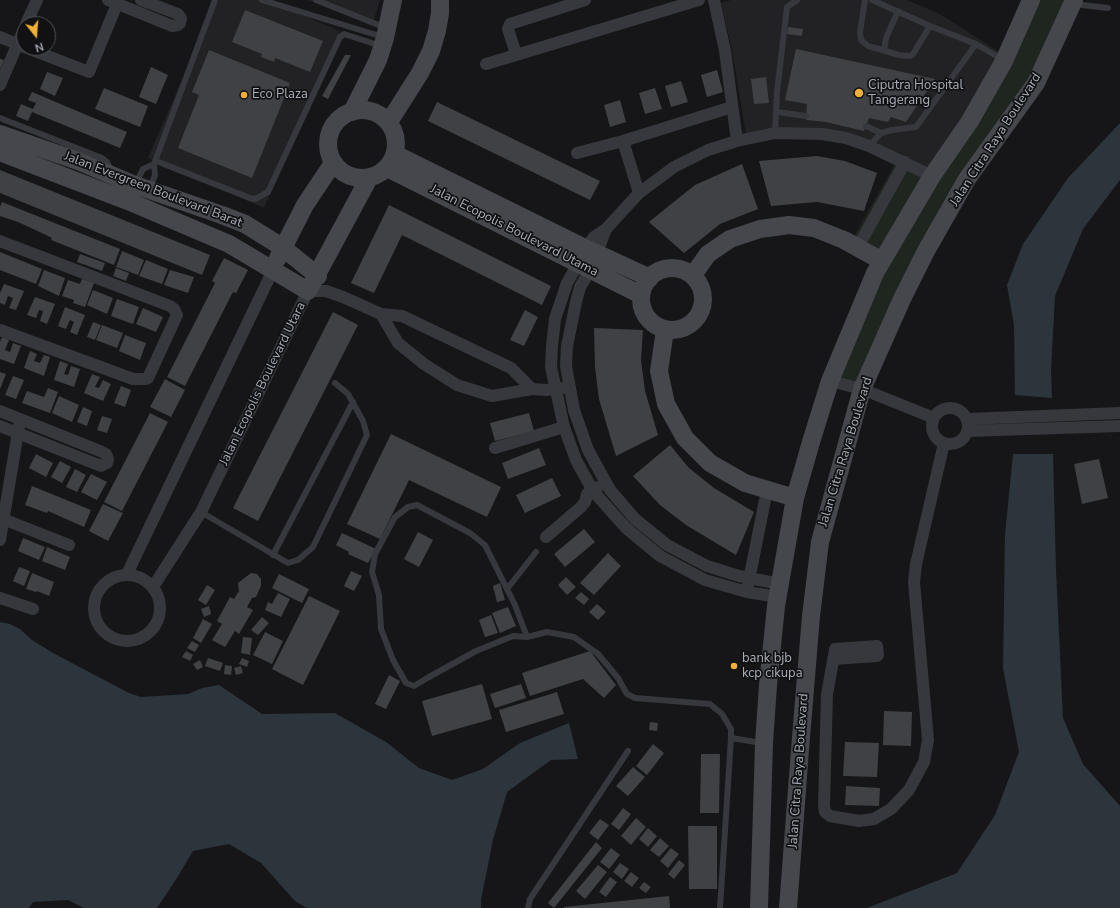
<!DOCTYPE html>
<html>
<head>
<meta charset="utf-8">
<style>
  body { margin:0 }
  #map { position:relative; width:1120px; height:908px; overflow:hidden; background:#161618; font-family:"Nunito Sans",sans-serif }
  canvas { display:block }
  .north { position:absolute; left:16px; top:16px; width:40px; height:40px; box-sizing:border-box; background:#111113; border:1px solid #4d4f55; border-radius:50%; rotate:163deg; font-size:11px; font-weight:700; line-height:16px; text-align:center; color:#a8adb8 }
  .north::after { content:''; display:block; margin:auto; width:14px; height:18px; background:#f2b134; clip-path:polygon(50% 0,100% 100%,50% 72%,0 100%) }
</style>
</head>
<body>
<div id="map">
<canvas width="1120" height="908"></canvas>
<div class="north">N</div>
</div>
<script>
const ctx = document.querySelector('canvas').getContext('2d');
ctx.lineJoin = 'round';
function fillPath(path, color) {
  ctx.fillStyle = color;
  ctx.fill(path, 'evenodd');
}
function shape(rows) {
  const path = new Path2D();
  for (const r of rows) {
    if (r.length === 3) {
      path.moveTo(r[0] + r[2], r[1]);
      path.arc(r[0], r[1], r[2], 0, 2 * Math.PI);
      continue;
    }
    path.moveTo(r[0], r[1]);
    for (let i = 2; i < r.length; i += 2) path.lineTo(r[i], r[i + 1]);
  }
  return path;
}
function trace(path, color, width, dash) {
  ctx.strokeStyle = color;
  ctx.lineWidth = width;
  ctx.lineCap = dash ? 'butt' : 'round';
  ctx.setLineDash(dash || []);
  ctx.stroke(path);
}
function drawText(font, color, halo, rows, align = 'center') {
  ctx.font = font + ' "Nunito Sans",sans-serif';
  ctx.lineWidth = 3.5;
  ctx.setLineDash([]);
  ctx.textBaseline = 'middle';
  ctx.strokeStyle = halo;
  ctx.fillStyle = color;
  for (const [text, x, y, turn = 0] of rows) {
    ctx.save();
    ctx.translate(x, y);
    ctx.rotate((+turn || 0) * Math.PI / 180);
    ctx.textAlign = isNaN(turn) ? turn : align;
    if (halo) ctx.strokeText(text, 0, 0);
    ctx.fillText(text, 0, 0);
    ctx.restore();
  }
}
const built = shape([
  [216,0,266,0,340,31,264,208,148,158],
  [308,0,380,0,373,23],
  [731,0,907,0,940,14,1004,55,927,170,859,139,746,134,731,45,721,3]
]);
const green = shape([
  [1035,0,1070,0,1036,83,927,251,862,389,829,381,876,273],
  [897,160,930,177,882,260,852,240]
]);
const water = shape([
  [1120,123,1120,180,1083,229,1055,296,1051,370,1052,398,1015,395,1014,325,1007,285,1023,244,1068,178],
  [1013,454,1053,454,1056,570,1063,718,1083,764,1120,806,1120,908,867,908,957,873,995,815,1019,752,1003,668,1005,535],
  [0,622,10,624,20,629,32,640,53,653,129,693,141,697,188,694,202,688,219,685,262,714,335,713,386,742,419,768,452,780,483,769,520,743,569,723,578,759,551,760,507,792,493,840,481,900,481,908,307,908,295,901,261,863,229,844,193,851,177,878,157,908,84,908,68,900,33,902,29,908,0,908]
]);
const building = shape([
  [245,10,323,41,310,72,275,58,274,62,261,57,262,54,232,42],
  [788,27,803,29,802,36,787,34],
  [796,49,935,79,906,122,891,117,888,122,869,118,864,131,826,122,806,120,807,104,785,100],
  [209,50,290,83,252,178,178,148,199,95,192,92],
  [345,55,351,55,328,99,322,96],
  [0,59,4,60,0,69],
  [151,67,168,75,156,104,139,97],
  [717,70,723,92,707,97,701,75],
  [47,72,63,78,55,96,40,89],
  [766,77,769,103,754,104,751,79],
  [681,81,688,102,671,107,665,86],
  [104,88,148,106,140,127,95,109],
  [655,88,662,109,645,114,639,93],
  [32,92,127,132,120,148,32,112,28,121,16,116,21,104,33,109,36,103,28,100],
  [620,100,626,122,610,127,604,105],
  [437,102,600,181,590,200,428,121],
  [817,156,845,161,877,173,864,211,817,202,771,206,759,161],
  [742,164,758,209,720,224,684,253,649,222,670,205,695,185],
  [0,170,210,255,202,275,0,193],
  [2,202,120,249,114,265,51,240,52,238,44,234,18,222,0,216,0,207],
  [389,205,551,286,542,305,402,235,374,293,351,283],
  [122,251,144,260,138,275,116,267],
  [0,252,42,269,36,284,0,270],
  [80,254,105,263,102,271,77,262],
  [224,258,248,270,236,293,233,292,185,386,167,377,215,283,212,281],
  [146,260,168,269,162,284,139,276],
  [116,268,129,273,126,281,113,276],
  [44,270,65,278,59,296,38,286],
  [170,270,194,277,188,293,164,285],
  [82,279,94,283,85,307,73,303,74,300,62,296,68,280,80,284],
  [4,284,24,291,16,310,9,308,13,298,8,296,5,305,0,303,0,293],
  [93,290,113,298,107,314,87,305],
  [35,297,55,304,47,324,40,321,43,311,39,310,36,318,27,315],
  [117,299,139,307,133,324,111,316],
  [65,307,85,315,77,335,70,332,74,322,70,320,66,329,58,326],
  [143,308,163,317,156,332,136,324],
  [525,310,538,317,524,346,510,340],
  [333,312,358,325,258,521,233,508],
  [93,322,101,325,95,340,87,337],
  [102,325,123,333,117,348,96,340],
  [594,328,643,330,641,360,645,391,658,435,616,456,599,399,595,367],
  [125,335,146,343,140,360,119,351],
  [2,337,9,340,5,350,10,352,13,343,21,346,14,364,0,359,0,342],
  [30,351,37,354,34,361,40,363,44,355,50,357,44,376,24,368],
  [60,361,68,364,64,374,68,375,71,366,80,369,74,387,54,380],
  [0,372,6,374,0,389],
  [92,374,100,377,95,387,99,388,103,380,111,384,103,401,84,393],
  [13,376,24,380,16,399,5,395],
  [165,379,185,390,171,417,150,407],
  [121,386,131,390,125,407,114,403],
  [48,388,58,392,50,413,22,403,27,391,44,397],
  [59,396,79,405,72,422,52,413],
  [83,407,92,411,87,426,77,422],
  [150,413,168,422,122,511,104,502],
  [529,413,534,431,495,441,490,423],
  [102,416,112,419,107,433,97,430],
  [391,434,501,487,487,517,409,480,380,539,347,524],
  [670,445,689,468,714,488,754,512,736,555,686,525,660,505,633,476],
  [539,448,546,465,508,479,502,463],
  [36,454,53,463,46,477,29,468],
  [1099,459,1108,498,1082,504,1074,464],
  [60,461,71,467,62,483,51,477],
  [75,469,86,475,77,492,66,487],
  [91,474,107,482,97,500,81,492],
  [552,478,561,496,525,513,516,495],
  [32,486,91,510,84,527,48,511,47,513,25,505],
  [103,504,123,513,108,541,89,531],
  [584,529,595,542,565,567,554,554],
  [418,532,433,540,419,567,404,559],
  [342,533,376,549,368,563,348,554,349,552,336,545],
  [23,538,45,547,39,560,18,551],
  [47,547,70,557,65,570,42,561],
  [608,553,621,566,594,595,580,583],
  [19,567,30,571,24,586,13,581],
  [351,571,362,576,354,591,344,586],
  [32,573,54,582,49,596,37,591,36,592,26,589],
  [251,573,257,574,261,579,261,586,256,597,252,598,247,607,253,610,239,634,235,631,225,647,212,640,222,624,217,621,230,597,234,599,239,591,238,583],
  [279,574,309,589,302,603,272,588],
  [566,577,576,587,567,595,558,585],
  [500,583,505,600,497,602,493,586],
  [207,585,215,590,206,605,198,600],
  [581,592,589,599,584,605,575,598],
  [278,593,290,599,281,617,265,610,268,602,272,604],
  [309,596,340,611,303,685,272,669],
  [597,604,606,612,598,620,589,612],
  [209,606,211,614,204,617,201,609],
  [508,607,516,626,500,633,492,613],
  [491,615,498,633,485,637,479,620],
  [262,617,269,623,258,635,251,630],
  [203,619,212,624,201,643,193,638],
  [265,632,283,641,272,664,253,655],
  [243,637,252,638,250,655,241,653],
  [192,641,199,645,195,652,187,648],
  [186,651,193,655,190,661,182,657],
  [590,651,616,685,604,698,583,679,530,696,522,673],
  [208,658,223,663,220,671,205,666],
  [242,658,249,661,247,667,239,664],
  [200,660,203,667,197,670,193,664],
  [225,665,232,666,231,675,224,674],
  [241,666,243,673,236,675,234,668],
  [389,675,400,681,386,709,375,704],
  [482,684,492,719,432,736,422,701],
  [521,684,526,698,495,708,490,694],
  [557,692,564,714,506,732,499,710],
  [884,711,912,712,911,746,883,745],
  [650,722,658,723,657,731,649,730],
  [845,742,879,743,877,777,843,776],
  [653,744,664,753,647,775,636,766],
  [701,754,720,754,719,813,700,813],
  [633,767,645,777,628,796,616,786],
  [846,786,880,788,879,806,845,805],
  [623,808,631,814,619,830,611,824],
  [636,818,646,827,631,845,621,836],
  [600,819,609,825,598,840,589,833],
  [688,826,717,826,717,889,689,889],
  [648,828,657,836,648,847,639,839],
  [660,838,669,846,659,857,650,850],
  [596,842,602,848,554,908,548,903],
  [611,848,620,855,609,869,600,862],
  [671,848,679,854,668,868,660,861],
  [679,860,685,865,674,879,668,874],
  [620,863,629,869,622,879,613,872],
  [598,865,607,872,585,899,576,891],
  [631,872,639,878,632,887,624,881],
  [610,877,617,882,606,897,599,892],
  [644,882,651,887,646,893,639,888],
  [669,896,670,908,564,908,564,907]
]);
const lane = shape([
  [262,0,383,37],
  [316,0,386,28],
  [865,0,860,32,861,40,868,46,899,55,910,56,913,54,930,26],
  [872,0,930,26,976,44,1003,60],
  [1074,4,1108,8],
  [884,50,886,38,898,11],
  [777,112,806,116],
  [0,118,102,158,107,162,110,168,109,170],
  [866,126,881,133],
  [775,133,777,92,787,7,797,0],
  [869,146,881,133,892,130,916,127,976,44],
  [156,161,250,198,255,199,268,192,340,37,344,34,381,46],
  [136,183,143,169,154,164],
  [150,188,155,175,154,164,215,0],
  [201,512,288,563,298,560,313,547,367,435,363,421,348,394,335,383],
  [273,555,353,402],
  [507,589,536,552],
  [527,637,515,605,485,545,470,533,417,505,408,507,395,517,375,554,372,572,379,595,381,629,393,660,406,683,414,686,429,677,476,651,513,636,527,637,547,632,574,637,598,654,618,678,627,694,635,698,710,704,722,714,731,729,731,738,720,908],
  [731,738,762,743],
  [528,908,530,899,628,751]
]);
const street = shape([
  [108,0,172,26,178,25,180,23,181,18,178,14,141,0],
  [714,0,725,51,737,141],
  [26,24,37,0],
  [0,37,24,47],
  [27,48,89,72,117,4],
  [516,54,508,29,510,24,585,0],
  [486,64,699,0],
  [0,85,24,29],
  [623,141,639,193],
  [577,153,623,141,732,107],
  [0,241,170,306,174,309,177,315,148,378,145,379,133,379,0,330],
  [858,247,905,162],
  [585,248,594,237,606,229],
  [597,253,606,229,639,193,674,167,708,150,737,141,775,133,822,134,846,138,869,146,932,176],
  [578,264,567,283,555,319,552,346,551,367,564,427,576,460,593,491,626,528,660,556,705,580,747,592,778,597],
  [591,269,580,287,576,302,567,346,566,366,574,410,588,450,610,490,635,519,667,545,707,566,739,576,780,584],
  [381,314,398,343,424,364,457,385,492,396,532,389,546,390,563,388],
  [830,381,862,389,934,418],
  [950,426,18],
  [0,411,100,451,106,454,108,459,107,463,101,466,0,426],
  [967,419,1120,413],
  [968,431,1120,426],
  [495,448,564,427],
  [3,519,69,545],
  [546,537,581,507,585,502,587,494,598,487],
  [0,540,19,426],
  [127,574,273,270],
  [127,608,33],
  [748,585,767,490],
  [153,587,201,512,308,291,326,291,343,297,381,314,402,316,511,368,532,389],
  [0,598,33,609],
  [833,659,877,656,878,655,877,646,835,649,835,650,827,694,824,805,825,812,830,816,859,821,874,819,891,809,909,790,924,762,928,740,914,582,916,564,944,443]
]);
const secondary = shape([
  [362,144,34],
  [352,112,378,60,385,38,393,0],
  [389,122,420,73,431,51,437,31,440,13,440,0],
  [0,134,78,161,135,185,222,215,245,224,282,247,318,276],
  [0,152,128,201,229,244,308,291,369,178],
  [395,154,585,248,650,278],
  [387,168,641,295],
  [278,258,305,205,333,163],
  [672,299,31],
  [693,275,708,254,730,239,760,229,789,225,814,228,844,240,882,261],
  [665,330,659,371,666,404,685,438,710,463,745,483,795,498],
  [759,908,764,743,768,685,776,606,795,498,811,442,830,381,875,273,932,176,970,121,1004,61,1031,0],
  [788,908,800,750,811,616,820,542,862,389,902,299,926,251,967,179,1036,83,1074,0]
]);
const markers = [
  [859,93,5,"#f2b134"],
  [244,95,4,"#f2b134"],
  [734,666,4,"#f2b134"]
];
const poiNames = [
  ["Ciputra Hospital",868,86],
  ["Tangerang",868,101],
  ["Eco Plaza",252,95],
  ["bank bjb",742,659],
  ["kcp cikupa",742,674]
];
const streetNames = [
  ["Jalan Citra Raya Boulevard",996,140,-57],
  ["Jalan Evergreen Boulevard Barat",153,190,21],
  ["Jalan Ecopolis Boulevard Utama",514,231,27],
  ["Jalan Ecopolis Boulevard Utara",263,384,-64],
  ["Jalan Citra Raya Boulevard",846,452,-73],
  ["Jalan Citra Raya Boulevard",799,771,-86]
];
fillPath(built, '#222225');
fillPath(green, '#1e261f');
fillPath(water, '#2c353c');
fillPath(building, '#404145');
trace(lane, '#37383d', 6);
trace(street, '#37383d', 12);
trace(secondary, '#45474d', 18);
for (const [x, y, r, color] of markers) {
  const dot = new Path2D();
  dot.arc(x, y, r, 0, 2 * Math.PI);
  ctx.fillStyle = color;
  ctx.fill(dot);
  trace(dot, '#111113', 1.5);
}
drawText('13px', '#a8adb8', '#111113', poiNames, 'left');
drawText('13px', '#a8adb8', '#111113', streetNames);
</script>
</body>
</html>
